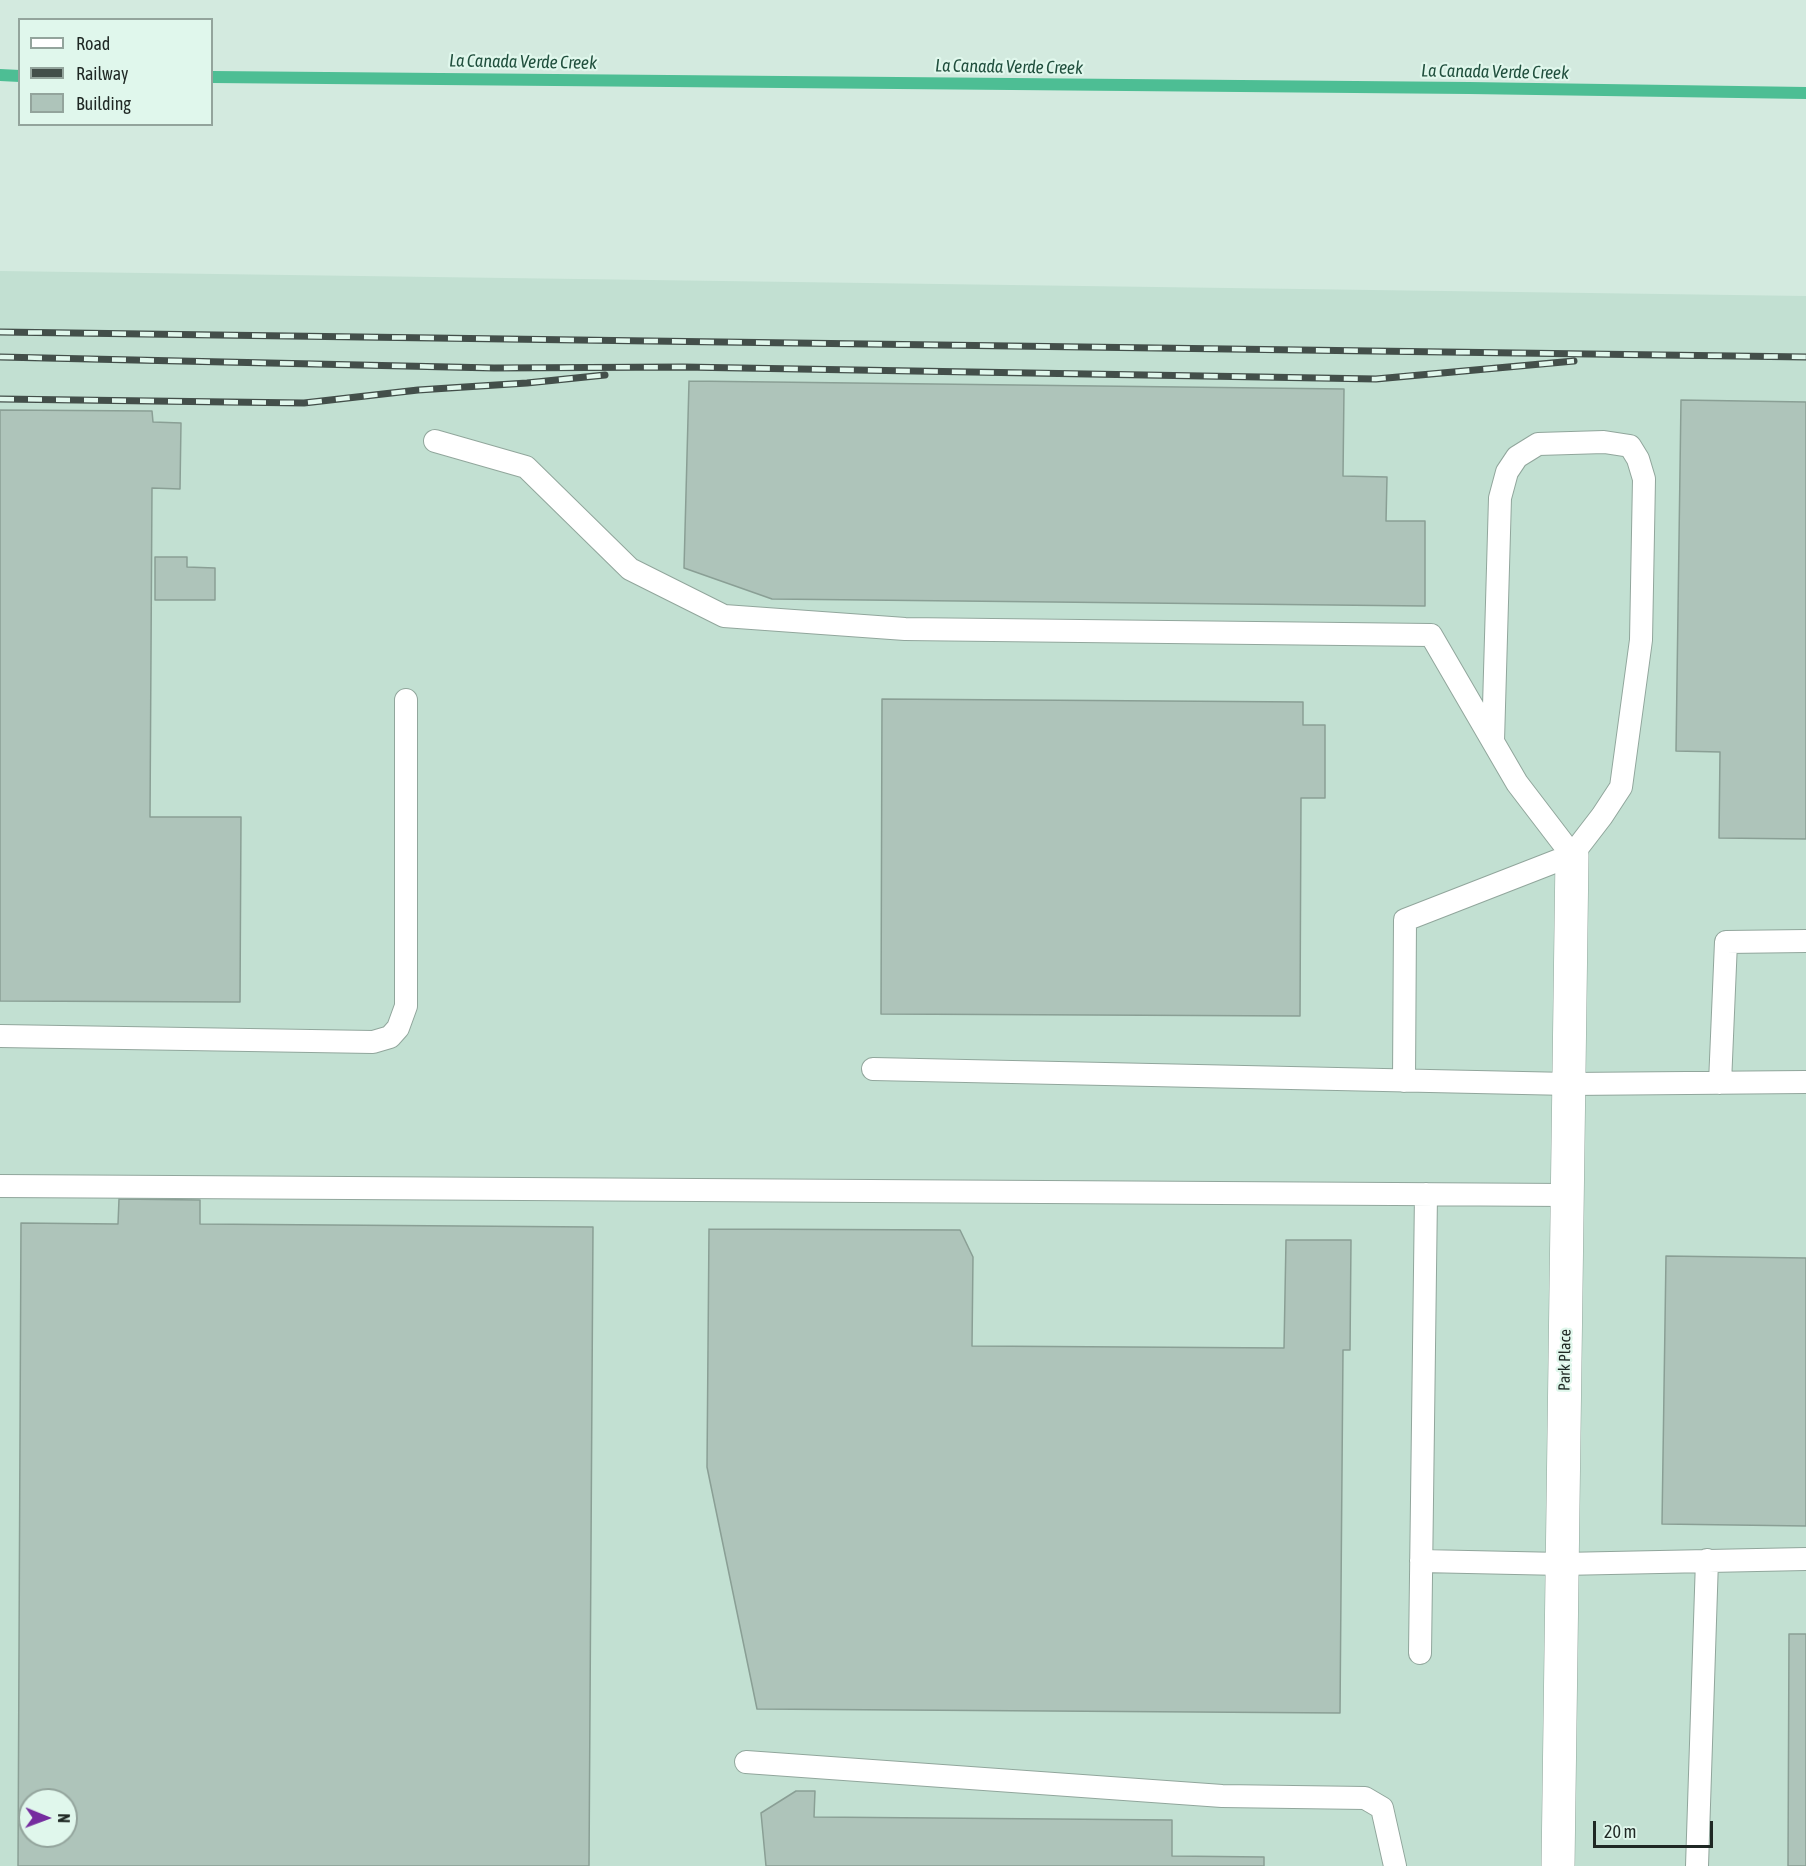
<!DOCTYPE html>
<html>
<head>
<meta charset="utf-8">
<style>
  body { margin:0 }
  #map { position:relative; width:1806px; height:1866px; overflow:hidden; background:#d3eadf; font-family:"Asap Condensed",sans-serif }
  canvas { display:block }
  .legend { position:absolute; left:18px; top:18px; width:195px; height:108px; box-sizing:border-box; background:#e0f7ec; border:2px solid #93a49c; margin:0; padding:8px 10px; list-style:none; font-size:18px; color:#1f2824 }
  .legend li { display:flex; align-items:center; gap:12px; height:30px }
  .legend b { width:30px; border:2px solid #93a49c }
  .north { position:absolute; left:18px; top:1788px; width:60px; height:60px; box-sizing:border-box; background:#e0f7ec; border:2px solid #93a49c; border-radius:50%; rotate:91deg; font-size:16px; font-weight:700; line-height:24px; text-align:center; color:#1f2824 }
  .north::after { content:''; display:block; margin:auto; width:21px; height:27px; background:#752c9f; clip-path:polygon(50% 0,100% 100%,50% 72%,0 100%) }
  .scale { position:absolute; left:1593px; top:1821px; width:120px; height:27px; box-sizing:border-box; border:3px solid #1f2824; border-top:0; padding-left:8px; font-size:18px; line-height:21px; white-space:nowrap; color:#1f2824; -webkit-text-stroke:4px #e0f7ec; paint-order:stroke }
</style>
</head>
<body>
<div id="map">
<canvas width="1806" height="1866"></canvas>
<ul class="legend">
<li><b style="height:8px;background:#fff"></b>Road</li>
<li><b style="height:8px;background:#434f4a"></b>Railway</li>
<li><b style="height:16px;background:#aec4ba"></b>Building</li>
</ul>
<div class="north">N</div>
<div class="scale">20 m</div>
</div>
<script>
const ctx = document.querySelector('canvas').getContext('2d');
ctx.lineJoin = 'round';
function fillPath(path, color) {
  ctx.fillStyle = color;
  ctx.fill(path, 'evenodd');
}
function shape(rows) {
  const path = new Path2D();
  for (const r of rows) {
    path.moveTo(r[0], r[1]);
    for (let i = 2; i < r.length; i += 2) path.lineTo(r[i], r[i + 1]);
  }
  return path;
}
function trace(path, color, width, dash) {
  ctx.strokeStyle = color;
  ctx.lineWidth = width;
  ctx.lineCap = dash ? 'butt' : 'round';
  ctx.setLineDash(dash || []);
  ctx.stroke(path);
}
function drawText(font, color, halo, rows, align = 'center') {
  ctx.font = font + ' "Asap Condensed",sans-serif';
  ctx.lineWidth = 4.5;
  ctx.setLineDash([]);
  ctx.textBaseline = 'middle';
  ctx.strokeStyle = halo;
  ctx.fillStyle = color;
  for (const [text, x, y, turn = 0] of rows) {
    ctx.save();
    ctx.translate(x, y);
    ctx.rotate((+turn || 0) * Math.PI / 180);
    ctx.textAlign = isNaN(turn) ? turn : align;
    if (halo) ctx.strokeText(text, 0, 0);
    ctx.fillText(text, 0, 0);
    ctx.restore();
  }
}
const built = shape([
  [0,271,1806,296,1806,1866,0,1866],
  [30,1800,66,1800,66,1836,30,1836]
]);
const stream = shape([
  [0,75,20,76],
  [212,77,1469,88,1806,93]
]);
const building = shape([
  [689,381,1344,389,1343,476,1387,477,1386,521,1425,521,1425,606,772,599,684,568,689,381],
  [1681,400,1806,402,1806,839,1719,838,1720,752,1676,751,1681,400],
  [0,410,152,411,153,422,181,423,180,489,152,488,150,817,241,817,240,1002,0,1001,0,410],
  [155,557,187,557,187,567,215,568,215,600,155,600,155,557],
  [882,699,1303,702,1303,725,1325,725,1325,798,1301,798,1300,1016,881,1014,882,699],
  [119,1199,200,1200,200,1224,593,1227,589,1866,18,1866,21,1223,118,1224,119,1199],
  [30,1800,66,1800,66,1836,30,1836,30,1800],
  [709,1229,960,1230,973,1257,972,1346,1284,1348,1286,1240,1351,1240,1350,1350,1343,1350,1340,1713,757,1709,707,1467,709,1229],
  [1666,1256,1806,1258,1806,1526,1662,1524,1666,1256],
  [1789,1634,1806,1634,1806,1866,1788,1866,1789,1634],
  [796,1791,815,1791,814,1817,1172,1820,1172,1856,1264,1857,1264,1866,766,1866,761,1813,796,1791]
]);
const service = shape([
  [435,441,526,467,630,569,724,616,905,629,1431,635,1517,783,1572,855],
  [0,1036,373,1042,390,1037,398,1028,406,1006,406,700],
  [873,1069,1569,1084,1806,1082],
  [1404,1081,1405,920,1572,855,1602,816,1621,787,1641,640,1644,479,1638,459,1630,446,1604,442,1538,444,1517,457,1507,472,1500,498,1493,741],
  [1720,1083,1726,942,1806,941],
  [0,1186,1567,1195],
  [1421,1561,1562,1564,1806,1559],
  [1420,1653,1426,1194],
  [746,1762,1222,1796,1365,1798,1382,1808,1395,1866],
  [1697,1866,1707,1560]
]);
const minor = shape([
  [1558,1866,1572,855]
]);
const rail = shape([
  [0,332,1806,357],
  [0,357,494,368,683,367,1376,379,1574,361],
  [0,399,304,403,418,390,527,383,605,375]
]);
const streetNames = [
  ["Park Place",1565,1360,-89]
];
const waterNames = [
  ["La Canada Verde Creek",523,62,1],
  ["La Canada Verde Creek",1009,67,1],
  ["La Canada Verde Creek",1495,72,1]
];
fillPath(built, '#c2e0d2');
trace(stream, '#4dbe94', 12);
fillPath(building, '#aec4ba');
trace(building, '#8a9f95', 1.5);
trace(service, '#91a69c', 24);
trace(minor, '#91a69c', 34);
trace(service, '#fff', 22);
trace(minor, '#fff', 33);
trace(rail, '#434f4a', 7);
trace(rail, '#e0f7ec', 4.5, [14]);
drawText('16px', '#1f2824', '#e0f7ec', streetNames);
drawText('italic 18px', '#204f3d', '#e0f7ec', waterNames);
</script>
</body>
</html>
